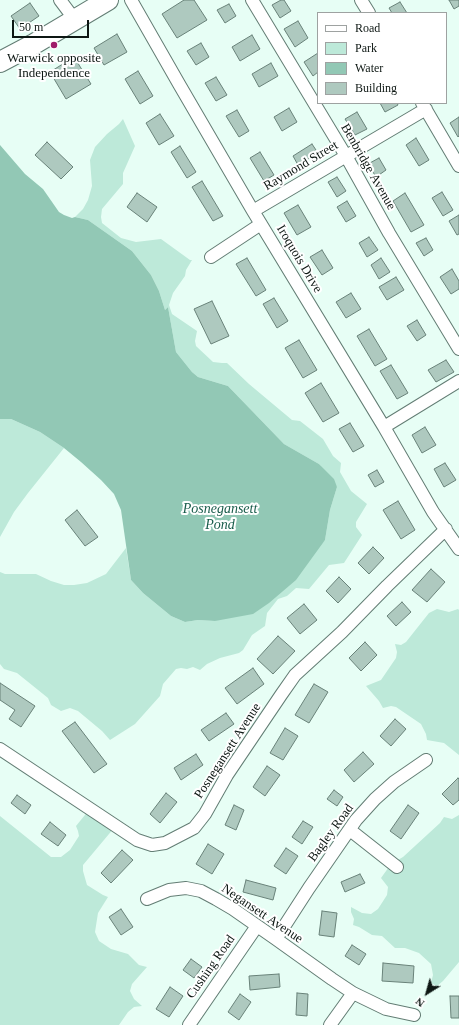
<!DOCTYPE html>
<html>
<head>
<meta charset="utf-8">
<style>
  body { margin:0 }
  #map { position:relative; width:459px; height:1025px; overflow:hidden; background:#e7fef5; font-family:Georgia,serif }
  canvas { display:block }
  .legend { position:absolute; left:317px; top:12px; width:130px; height:92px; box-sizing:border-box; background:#fff; border:1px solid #9ea2a1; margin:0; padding:5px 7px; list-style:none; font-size:12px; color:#0d1713 }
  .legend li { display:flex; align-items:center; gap:8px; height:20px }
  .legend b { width:20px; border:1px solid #9ea2a1 }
  .north { position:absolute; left:407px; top:973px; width:40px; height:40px; -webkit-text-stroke:3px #fff; paint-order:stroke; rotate:217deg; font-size:11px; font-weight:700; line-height:16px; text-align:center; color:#0d1713 }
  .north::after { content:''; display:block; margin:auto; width:14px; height:18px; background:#0d1713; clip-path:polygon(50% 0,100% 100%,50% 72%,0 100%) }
  .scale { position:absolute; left:12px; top:20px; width:77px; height:18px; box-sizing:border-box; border:2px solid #0d1713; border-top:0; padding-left:5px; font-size:12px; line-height:14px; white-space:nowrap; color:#0d1713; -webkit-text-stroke:3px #fff; paint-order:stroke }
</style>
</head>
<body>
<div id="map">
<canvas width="459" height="1025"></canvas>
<ul class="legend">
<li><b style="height:5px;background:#fff"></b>Road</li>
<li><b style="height:11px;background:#bde9d9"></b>Park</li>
<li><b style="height:11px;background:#92c8b5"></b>Water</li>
<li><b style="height:11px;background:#aec9bf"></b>Building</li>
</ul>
<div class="north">N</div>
<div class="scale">50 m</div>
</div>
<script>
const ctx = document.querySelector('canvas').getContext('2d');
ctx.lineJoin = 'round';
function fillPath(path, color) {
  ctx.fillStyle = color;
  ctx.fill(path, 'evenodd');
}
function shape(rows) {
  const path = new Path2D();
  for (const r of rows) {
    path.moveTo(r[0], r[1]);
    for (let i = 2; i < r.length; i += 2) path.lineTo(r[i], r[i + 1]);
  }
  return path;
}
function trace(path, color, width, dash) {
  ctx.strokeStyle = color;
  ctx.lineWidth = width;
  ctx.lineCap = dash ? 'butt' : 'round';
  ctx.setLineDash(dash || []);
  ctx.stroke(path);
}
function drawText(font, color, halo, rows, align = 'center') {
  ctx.font = font + ' Georgia,serif';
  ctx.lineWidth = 4;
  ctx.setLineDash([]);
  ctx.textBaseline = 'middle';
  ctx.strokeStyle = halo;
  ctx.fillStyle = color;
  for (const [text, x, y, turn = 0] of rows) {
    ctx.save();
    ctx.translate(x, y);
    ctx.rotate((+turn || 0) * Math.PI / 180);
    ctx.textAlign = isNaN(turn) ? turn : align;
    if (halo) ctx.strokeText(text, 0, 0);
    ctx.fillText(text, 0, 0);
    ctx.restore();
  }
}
const green = shape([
  [123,119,135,146,123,173,123,184,102,209,101,217,102,223,121,238,136,242,161,239,190,260,192,260,186,270,185,276,173,293,169,305,172,314,197,331,195,341,196,346,213,362,222,363,227,363,249,384,292,420,300,421,323,439,333,456,341,463,340,472,351,491,367,504,356,522,356,527,362,535,344,563,329,565,309,589,296,588,287,596,278,599,267,613,265,626,252,635,243,650,239,653,220,658,207,664,200,670,193,667,187,669,181,668,176,669,163,684,160,696,135,724,110,740,102,731,78,711,70,708,61,711,51,705,48,698,17,673,4,669,0,664,0,572,5,574,36,574,51,581,64,585,74,585,87,583,106,574,126,548,131,580,143,593,171,616,185,622,198,620,215,621,325,540,330,510,337,487,319,464,284,444,228,386,198,377,192,372,176,352,168,307,165,310,159,291,151,275,132,251,88,220,75,217,83,209,88,200,92,186,90,160,95,147,107,134,119,124],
  [0,419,11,419,40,432,64,448,28,493,14,512,0,537],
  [437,609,449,612,458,609,459,610,459,755,444,743,427,740,426,734,421,724,396,707,391,706,383,708,379,701,366,686,381,680,396,658,397,652,395,644,401,645,406,642,429,613],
  [89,810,114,828,83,865,83,871,87,885,103,895,108,897,98,913,95,932,99,941,111,949,128,954,139,965,147,967,132,984,130,991,134,999,142,1006,134,1007,128,1012,119,1025,0,1025,0,816,51,857,61,857,70,850,79,836,78,831,76,826],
  [459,815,459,962,443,981,437,986,431,983,433,975,431,964,419,953,405,948,395,948,382,936,372,935,359,927,353,925,354,919,351,912,351,907,362,913,371,914,378,909,387,895,388,887,381,878,391,864,403,857,440,823,444,817,452,819]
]);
const water = shape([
  [0,145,25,174,43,189,59,212,64,215,72,218,75,217,88,220,132,251,151,275,159,291,165,310,168,307,176,352,192,372,198,377,228,386,284,444,319,464,334,479,337,487,330,510,325,540,296,580,269,603,253,614,215,621,198,620,185,622,171,616,143,593,131,580,121,510,114,494,101,480,81,462,64,448,40,432,11,419,0,419]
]);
const building = shape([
  [184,0,194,0,207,20,177,38,162,14,184,0],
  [281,0,284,0,291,11,280,18,272,5,281,0],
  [449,0,459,0,459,6,454,9,449,0],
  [400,2,407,13,392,13,389,8,400,2],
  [30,3,39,16,20,29,11,16,30,3],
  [229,4,236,16,225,23,217,10,229,4],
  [298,21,308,38,295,47,284,29,298,21],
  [117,34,127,52,104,65,94,48,117,34],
  [252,35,260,49,240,61,232,47,252,35],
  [201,43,209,57,196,65,187,51,201,43],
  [318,53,318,72,313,76,304,62,318,53],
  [74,57,91,84,66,99,50,72,74,57],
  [271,63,278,76,259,87,252,74,271,63],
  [138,71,153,96,140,104,125,79,138,71],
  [216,77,227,95,216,101,205,83,216,77],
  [380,103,397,103,398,105,385,112,380,103],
  [289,108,297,122,282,131,274,117,289,108],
  [237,110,249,131,239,137,226,116,237,110],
  [357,112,367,129,355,135,345,119,357,112],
  [160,114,174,136,159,145,146,123,160,114],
  [459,117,459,136,458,137,450,123,459,117],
  [416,138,429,160,419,166,406,145,416,138],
  [47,142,73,167,61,179,35,155,47,142],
  [312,144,318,153,298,165,293,156,312,144],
  [180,146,196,172,187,178,171,152,180,146],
  [260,152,274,175,264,181,250,158,260,152],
  [379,158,386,170,376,177,368,164,379,158],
  [337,177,346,191,337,197,328,182,337,177],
  [202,181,223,216,213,221,192,187,202,181],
  [442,192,453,210,443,216,432,198,442,192],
  [137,193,157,207,147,222,127,207,137,193],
  [405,193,424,225,411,232,393,201,405,193],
  [347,201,356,216,346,222,337,207,347,201],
  [298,205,311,227,297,235,284,213,298,205],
  [459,215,459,234,457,235,449,221,459,215],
  [369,237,378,250,367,257,359,243,369,237],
  [426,238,433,250,424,256,416,243,426,238],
  [322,250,333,268,322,275,310,257,322,250],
  [247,258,266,290,256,296,236,264,247,258],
  [381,258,390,272,379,279,371,265,381,258],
  [452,269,459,281,459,289,451,294,440,277,452,269],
  [396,277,404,290,387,300,379,287,396,277],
  [351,293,361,309,346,318,336,302,351,293],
  [274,298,288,321,277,328,263,304,274,298],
  [212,301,229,336,211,344,194,309,212,301],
  [417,320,426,335,417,341,407,326,417,320],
  [369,329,387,359,375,366,357,336,369,329],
  [299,340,317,370,303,378,285,348,299,340],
  [446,360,454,372,436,382,428,370,446,360],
  [391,365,408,393,397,399,380,371,391,365],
  [321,383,339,413,323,422,305,393,321,383],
  [350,423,364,446,353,452,339,429,350,423],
  [425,427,436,445,422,453,412,435,425,427],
  [445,463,456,480,444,487,434,469,445,463],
  [377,470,384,482,375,487,368,475,377,470],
  [398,501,415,530,401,539,383,510,398,501],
  [77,510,98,537,85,546,65,520,77,510],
  [373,547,384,558,369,574,358,563,373,547],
  [431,569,445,582,427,602,412,590,431,569],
  [339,577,351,589,338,603,326,591,339,577],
  [402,602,411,612,396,626,387,616,402,602],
  [304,604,317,620,300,634,287,618,304,604],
  [278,636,295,651,273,674,257,659,278,636],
  [365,642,377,655,361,671,349,658,365,642],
  [253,668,264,684,237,704,225,688,253,668],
  [0,683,35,706,21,727,9,719,15,710,0,700,0,683],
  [314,684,328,692,309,723,295,715,314,684],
  [226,713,234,724,209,741,201,730,226,713],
  [395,719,406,729,391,746,380,736,395,719],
  [75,722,107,764,94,773,62,731,75,722],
  [285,728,298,736,283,760,270,753,285,728],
  [363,752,374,764,354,782,344,770,363,752],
  [196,754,203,765,181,780,174,768,196,754],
  [267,766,280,775,265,796,253,787,267,766],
  [458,778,459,779,459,800,453,805,442,794,458,778],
  [334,790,343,797,337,806,327,799,334,790],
  [166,793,177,802,160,823,150,814,166,793],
  [17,795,31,805,25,814,11,803,17,795],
  [234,805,244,810,236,830,225,825,234,805],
  [408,805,419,813,401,839,390,831,408,805],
  [303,821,313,827,302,844,292,837,303,821],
  [50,822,66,835,58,846,41,834,50,822],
  [208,844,224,854,212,874,196,864,208,844],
  [286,848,298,856,286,874,274,866,286,848],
  [122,850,133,860,111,883,101,873,122,850],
  [360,874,365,883,345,892,341,882,360,874],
  [246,880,276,888,273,900,243,892,246,880],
  [121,909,133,927,121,935,109,917,121,909],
  [322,911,337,913,334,937,319,935,322,911],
  [352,945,366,954,359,965,345,956,352,945],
  [191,959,202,967,194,978,183,970,191,959],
  [383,963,414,966,413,983,382,981,383,963],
  [279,974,280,987,250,990,249,976,279,974],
  [170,987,183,996,169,1017,156,1009,170,987],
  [297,993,308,994,307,1016,296,1015,297,993],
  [240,994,251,1002,239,1020,228,1012,240,994],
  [450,996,459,996,459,1018,451,1018,450,996]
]);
const minor = shape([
  [60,0,75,20],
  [131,0,179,84,253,211,384,427,433,512,459,549],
  [252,0,346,156,389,233,459,349],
  [361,0,369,13],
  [422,103,459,166],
  [253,211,426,109],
  [211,257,261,224],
  [384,427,459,381],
  [0,749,137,840,152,845,165,843,194,828,205,814,227,775,281,695,295,675,342,632,387,586,446,529],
  [350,830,397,867],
  [147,899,169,890,186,888,201,891,216,899,233,909,276,939,332,979,353,993,386,1009,414,1015],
  [276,939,309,888,356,820,375,799,394,782,426,760],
  [189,1025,257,926],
  [330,1025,353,993]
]);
const primary = shape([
  [0,62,34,44,108,0]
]);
const markers = [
  [54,45,4,"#a01a69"]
];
const poiNames = [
  ["Warwick opposite",54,59],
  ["Independence",54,74]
];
const streetNames = [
  ["Raymond Street",301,166,-31],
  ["Benbridge Avenue",368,167,60],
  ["Iroquois Drive",299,259,59],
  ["Posnegansett Avenue",228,751,-57],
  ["Bagley Road",331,833,-54],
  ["Negansett Avenue",262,914,34],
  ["Cushing Road",211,967,-55]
];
const waterNames = [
  ["Posnegansett",220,509],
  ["Pond",220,525]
];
fillPath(green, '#bde9d9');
fillPath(water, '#92c8b5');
fillPath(building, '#aec9bf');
trace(building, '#698279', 1);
trace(minor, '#637d74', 14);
trace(primary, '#637d74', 22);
trace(minor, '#fff', 12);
trace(primary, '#fff', 20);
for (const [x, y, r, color] of markers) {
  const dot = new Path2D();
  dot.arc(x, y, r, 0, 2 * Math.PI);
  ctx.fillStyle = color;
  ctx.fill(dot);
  trace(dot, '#fff', 1.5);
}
drawText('13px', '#0d1713', '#fff', poiNames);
drawText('13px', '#0d1713', '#fff', streetNames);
drawText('italic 14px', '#185c4a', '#fff', waterNames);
</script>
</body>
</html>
